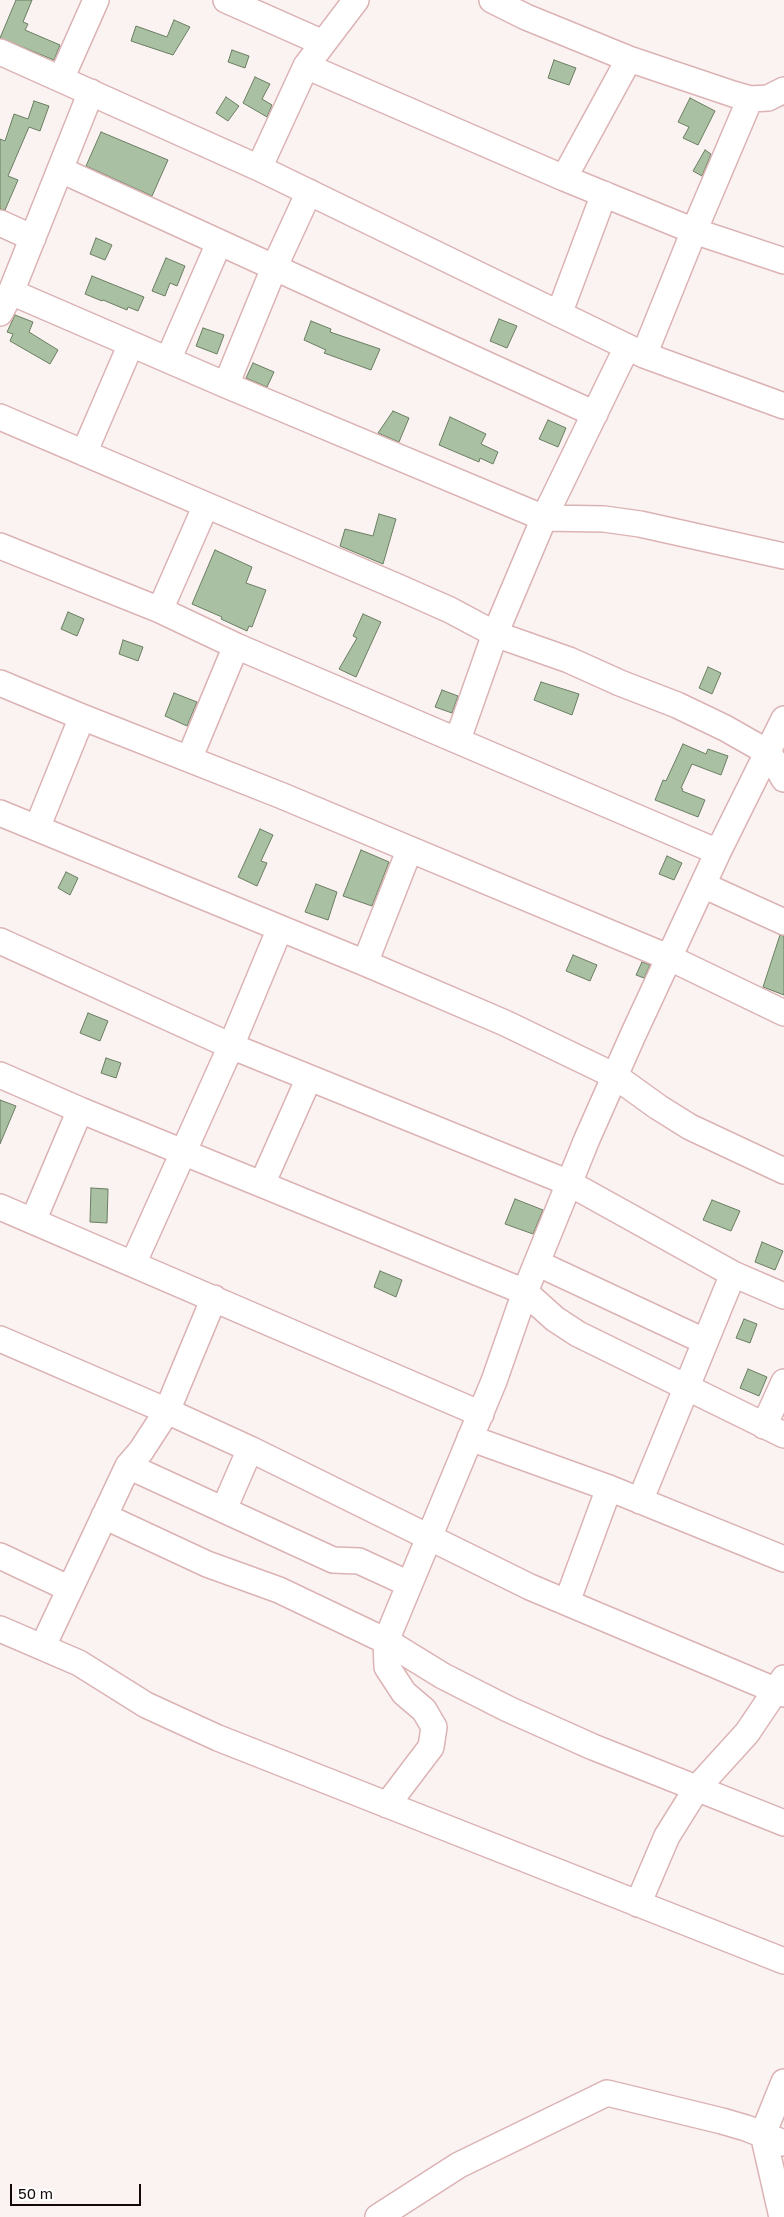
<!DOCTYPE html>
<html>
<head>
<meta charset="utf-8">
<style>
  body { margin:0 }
  #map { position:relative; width:784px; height:2217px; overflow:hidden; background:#fbf2f2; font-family:"Golos Text",sans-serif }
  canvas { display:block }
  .scale { position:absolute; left:10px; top:2184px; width:131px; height:22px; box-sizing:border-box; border:2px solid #140708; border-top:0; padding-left:6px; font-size:15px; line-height:18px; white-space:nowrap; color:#140708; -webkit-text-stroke:4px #fff; paint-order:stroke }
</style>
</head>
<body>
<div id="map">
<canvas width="784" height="2217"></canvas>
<div class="scale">50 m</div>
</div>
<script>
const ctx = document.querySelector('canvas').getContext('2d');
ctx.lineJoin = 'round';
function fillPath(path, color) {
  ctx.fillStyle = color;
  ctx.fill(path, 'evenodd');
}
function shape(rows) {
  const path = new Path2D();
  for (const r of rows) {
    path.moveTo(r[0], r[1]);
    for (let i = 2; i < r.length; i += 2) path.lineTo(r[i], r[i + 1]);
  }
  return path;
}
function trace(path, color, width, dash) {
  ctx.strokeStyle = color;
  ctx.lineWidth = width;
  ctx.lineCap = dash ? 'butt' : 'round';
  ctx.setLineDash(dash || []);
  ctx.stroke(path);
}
const building = shape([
  [16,0,32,0,23,22,28,24,25,30,60,45,54,60,0,38,16,0],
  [174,20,190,27,173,55,131,41,136,26,167,37,174,20],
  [232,50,249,56,245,68,228,62,232,50],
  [554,60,576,68,569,85,548,78,554,60],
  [255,77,270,84,262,99,272,105,267,117,243,103,255,77],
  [226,97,239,106,228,121,216,113,226,97],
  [690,98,715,111,698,145,683,138,689,127,678,122,690,98],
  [34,101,49,106,40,131,29,127,8,176,18,180,5,210,0,209,0,139,5,141,14,114,28,119,34,101],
  [101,132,168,160,152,196,86,166,101,132],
  [705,150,711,154,702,176,693,171,705,150],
  [96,238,112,245,105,260,90,254,96,238],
  [166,258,185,266,177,286,170,283,165,296,152,291,166,258],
  [92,276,144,297,138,311,128,307,127,310,103,300,102,301,85,294,92,276],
  [15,315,33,322,29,332,58,350,50,364,10,341,13,334,7,332,15,315],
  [499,319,517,326,507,348,490,341,499,319],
  [311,321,331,329,330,332,380,349,371,370,324,353,326,350,304,340,311,321],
  [203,328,224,335,217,354,196,346,203,328],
  [253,363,274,372,267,387,246,378,253,363],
  [393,411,409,418,399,442,378,433,393,411],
  [450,417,486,434,481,444,498,452,493,464,480,458,479,462,439,445,450,417],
  [548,420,566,428,558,447,539,439,548,420],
  [379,514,396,519,383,564,340,546,345,529,373,536,379,514],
  [215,550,252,567,246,583,266,590,252,627,249,626,247,631,221,619,222,617,192,604,215,550],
  [68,612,84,619,77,636,61,629,68,612],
  [363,614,381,622,356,677,339,669,357,638,353,636,363,614],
  [123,640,143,647,138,661,119,654,123,640],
  [708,667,721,673,712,694,699,688,708,667],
  [541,682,579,694,572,715,534,700,541,682],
  [442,690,458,696,452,713,435,707,442,690],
  [174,693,197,702,187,726,165,716,174,693],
  [683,744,706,754,708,749,728,756,721,775,692,764,681,788,683,789,682,791,705,800,698,817,655,800,663,780,666,781,683,744],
  [260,829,273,835,261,861,267,863,257,886,238,877,260,829],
  [361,850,389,862,372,906,343,896,361,850],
  [667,856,682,863,674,880,659,874,667,856],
  [66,872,78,878,70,895,58,888,66,872],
  [316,884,337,892,328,920,305,912,316,884],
  [780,935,784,936,784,995,763,987,780,935],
  [573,955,597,965,590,981,566,971,573,955],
  [642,962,650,965,644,978,636,975,642,962],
  [88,1013,108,1021,100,1041,80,1033,88,1013],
  [106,1058,121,1063,116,1078,101,1073,106,1058],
  [0,1100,16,1106,0,1144,0,1100],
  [91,1188,108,1189,107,1223,90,1222,91,1188],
  [515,1199,543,1210,533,1234,505,1224,515,1199],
  [712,1200,740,1211,731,1231,703,1220,712,1200],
  [762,1242,783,1251,775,1270,755,1262,762,1242],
  [380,1271,402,1280,396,1297,374,1287,380,1271],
  [744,1319,757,1324,750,1343,736,1338,744,1319],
  [748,1369,767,1377,759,1396,740,1388,748,1369]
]);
const minor = shape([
  [226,0,323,43],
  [492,0,526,17,629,59,733,94,750,99,768,98,784,90],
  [0,52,259,168,644,355],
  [306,66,564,178,694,231,784,261],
  [61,79,96,0],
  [750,99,694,231,644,355,784,406],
  [259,168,306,66,356,0],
  [61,170,595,414],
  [564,178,629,59],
  [0,223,33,238],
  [11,292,226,385,544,518,604,519,640,524,784,556],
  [0,313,11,292,91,92],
  [559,314,604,194],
  [168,360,219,243],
  [226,385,274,268,309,192],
  [0,417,398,587,450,610,495,634,569,660,620,683,677,705,725,728,769,753,784,779],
  [84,453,131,344],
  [0,546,160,610,236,646,718,852],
  [160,610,206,505],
  [0,683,82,717,280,795,670,958,784,1013],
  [458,739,495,634,544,518,627,347],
  [189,759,236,646],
  [0,813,365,963,505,1023,615,1076,658,1107,690,1127,784,1171],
  [37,828,82,717],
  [703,885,784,922],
  [0,941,231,1046,569,1183,733,1274,784,1296],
  [365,963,409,851],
  [0,1075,80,1110,525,1292,555,1319,578,1334,784,1435],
  [262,1184,309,1078],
  [0,1207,481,1414],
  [33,1221,80,1110],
  [537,1263,704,1341],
  [133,1264,231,1046,280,928],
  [0,1339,167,1411,250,1449,530,1587,784,1694],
  [764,1426,784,1382],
  [470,1438,609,1488,784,1559],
  [128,1466,333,1560,359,1561,409,1584],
  [640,1501,733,1274],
  [224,1509,250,1449],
  [104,1516,207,1564,279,1590,386,1641,443,1676,508,1709,593,1747,784,1823],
  [0,1556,70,1589],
  [567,1602,609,1488],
  [0,1629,79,1663,146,1705,218,1738,784,1961],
  [43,1646,128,1466,141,1451,167,1411,214,1298],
  [387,1805,431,1747,434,1727,424,1710,404,1693,387,1667,386,1641,494,1381,525,1292,587,1139,633,1035,718,852,784,719],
  [638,1904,667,1836,697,1788,747,1733,784,1678],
  [378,2217,459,2165,607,2093,722,2121,746,2128,784,2143],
  [782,2217,763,2134,784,2082]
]);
fillPath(building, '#aac0a2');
trace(building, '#6a7e62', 1);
trace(minor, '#dcb3b4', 28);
trace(minor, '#fff', 25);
</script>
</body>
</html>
